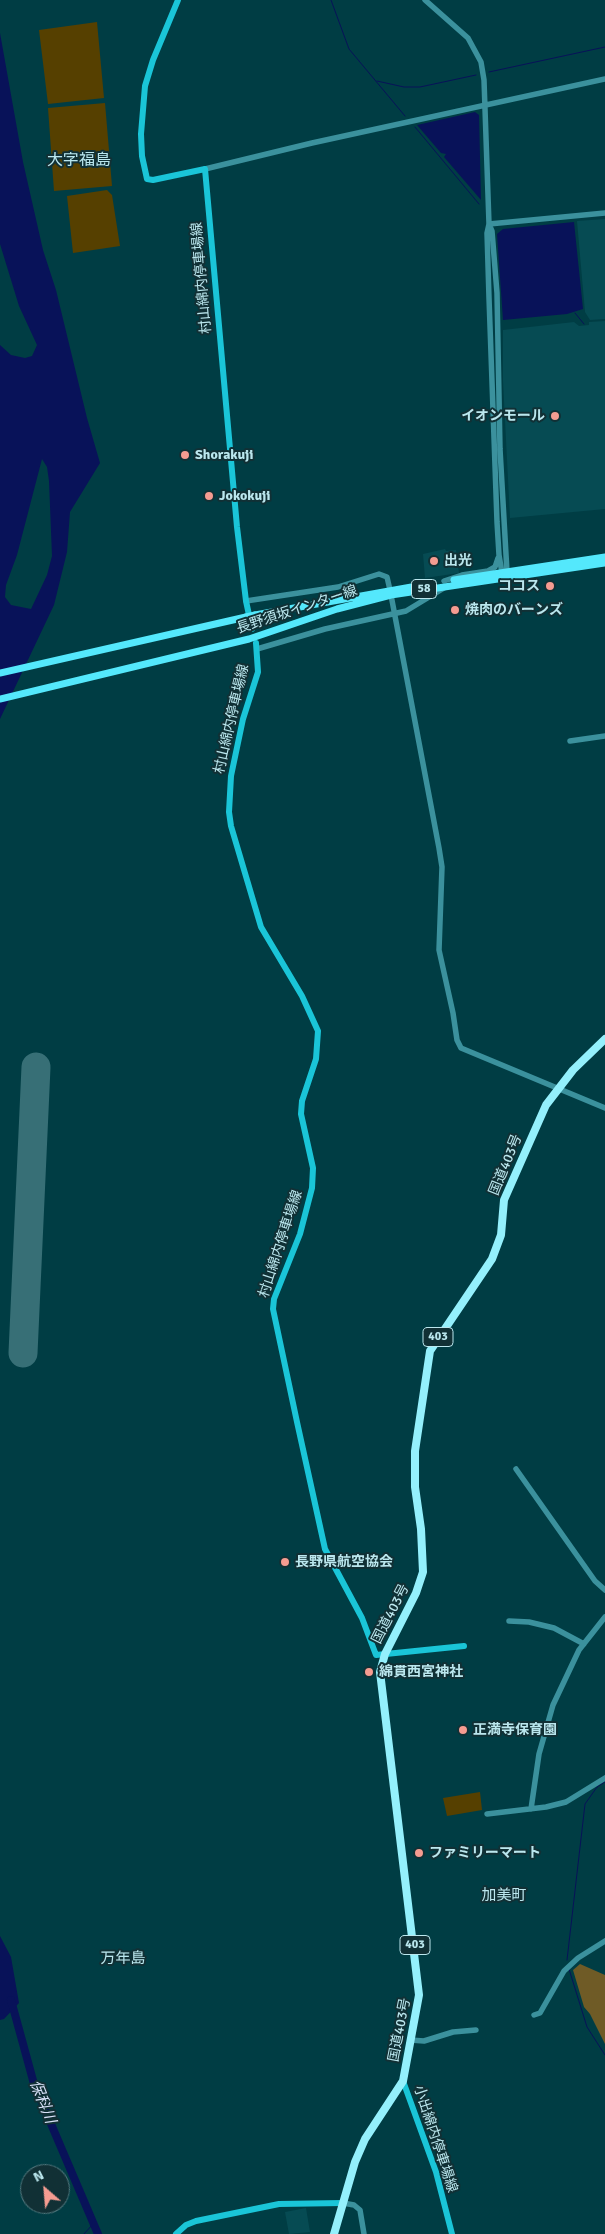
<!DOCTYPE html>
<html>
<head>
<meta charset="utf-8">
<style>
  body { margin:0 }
  #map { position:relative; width:605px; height:2234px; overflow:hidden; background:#003d44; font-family:Signika,sans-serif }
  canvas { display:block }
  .north { position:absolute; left:20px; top:2164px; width:50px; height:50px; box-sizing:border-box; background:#113035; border:1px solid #55797f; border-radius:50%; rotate:333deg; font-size:14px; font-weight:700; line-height:20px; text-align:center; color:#bbe7ee }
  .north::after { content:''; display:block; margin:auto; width:18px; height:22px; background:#f59c91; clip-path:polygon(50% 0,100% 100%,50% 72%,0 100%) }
</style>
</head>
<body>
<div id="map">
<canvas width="605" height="2234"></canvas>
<div class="north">N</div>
</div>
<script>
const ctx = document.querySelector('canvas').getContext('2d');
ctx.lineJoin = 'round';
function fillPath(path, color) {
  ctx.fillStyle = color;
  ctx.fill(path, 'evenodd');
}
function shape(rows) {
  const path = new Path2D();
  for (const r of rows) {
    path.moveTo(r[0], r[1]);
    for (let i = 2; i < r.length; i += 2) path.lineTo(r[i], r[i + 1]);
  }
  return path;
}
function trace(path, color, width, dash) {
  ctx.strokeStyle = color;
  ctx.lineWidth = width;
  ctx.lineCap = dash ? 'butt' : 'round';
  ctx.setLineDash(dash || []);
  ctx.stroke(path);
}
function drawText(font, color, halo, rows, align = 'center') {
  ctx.font = font + ' Signika,"Noto Sans JP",sans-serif';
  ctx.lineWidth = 4;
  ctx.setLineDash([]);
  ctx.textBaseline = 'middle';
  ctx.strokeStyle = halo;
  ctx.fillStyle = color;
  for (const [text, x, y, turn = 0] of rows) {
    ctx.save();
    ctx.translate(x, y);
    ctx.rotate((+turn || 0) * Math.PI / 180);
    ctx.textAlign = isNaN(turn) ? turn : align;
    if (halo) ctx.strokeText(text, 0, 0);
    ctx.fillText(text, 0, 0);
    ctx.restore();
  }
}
const built = shape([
  [605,219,605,319,590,320,585,312,577,221],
  [605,321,605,509,510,518,503,381,503,330,574,322,579,326,589,325,589,322],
  [445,549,446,551,456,550,459,573,425,578,423,554],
  [306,2208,310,2232,289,2234,285,2212]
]);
const green = shape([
  [97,22,104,98,48,104,39,30],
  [105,103,112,186,54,191,48,108],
  [107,190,112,195,120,246,73,253,67,196],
  [480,1792,482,1810,447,1816,443,1798]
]);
const forest = shape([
  [580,1964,605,1975,605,2044,590,2014,584,2007,573,1970]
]);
const water = shape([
  [0,33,23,162,43,250,56,290,87,418,100,463,70,512,67,552,54,605,0,719,0,345,11,355,25,358,32,356,37,345,19,306,0,244],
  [42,459,47,467,49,481,52,556,47,575,31,609,11,605,5,597,6,585,17,555],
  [475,112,479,115,481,200,444,157,446,154,441,153,417,125],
  [574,222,583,309,567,314,503,320,497,234,503,229],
  [0,1936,11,1957,19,2003,4,2019,0,2020]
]);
const stream = shape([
  [331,0,349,49,405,116],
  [489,72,605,47],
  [377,81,404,87,420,87,476,75],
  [415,127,479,204],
  [575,313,584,324],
  [567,1960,585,1804,597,1787,605,1782],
  [569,1969,587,2027,605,2055],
  [84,2234,93,2224]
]);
const river = shape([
  [11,2000,34,2084,98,2234]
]);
const runway = shape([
  [23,1353,36,1067]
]);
const tertiary = shape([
  [425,0,468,38,481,62,484,80,489,224,605,213],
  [205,169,312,143,605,79],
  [489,224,492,231,497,293,500,449,507,572,503,579,499,555,497,522,489,298,487,233,489,224],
  [444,581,462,575,488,571,495,567,498,558],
  [391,595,439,848,442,867,439,950,453,1013,457,1040,461,1048,605,1108],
  [246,601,338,587,379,574,387,577,390,590],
  [257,649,325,629,406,611,444,588],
  [570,741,605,736],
  [516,1469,595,1581,605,1590],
  [509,1621,529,1622,554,1628,584,1644],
  [531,1809,539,1754,553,1705,579,1650,605,1617],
  [487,1814,546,1807,566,1802,605,1778],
  [534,2015,540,2013,564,1971,578,1958,605,1941],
  [410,2040,424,2041,453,2032,476,2030],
  [343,2203,354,2205,360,2210,364,2234]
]);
const secondary = shape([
  [178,0,153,60,145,86,141,134,142,156,147,179,153,180,205,169,237,527,246,601,252,629],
  [256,643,258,672,243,719,231,776,229,812,231,826,261,927,302,996,318,1031,316,1059,302,1101,301,1114,313,1168,312,1188,300,1234,274,1299,273,1309,297,1422,325,1549,362,1618,376,1655,464,1646],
  [403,2081,436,2172,452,2234],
  [176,2234,186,2225,196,2221,279,2204,343,2203]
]);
const primary = shape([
  [454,580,605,557],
  [255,615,417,586],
  [0,673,246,617],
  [0,699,249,639,337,609,391,595,605,563]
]);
const trunk = shape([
  [334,2234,355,2162,365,2139,403,2081,419,1995,380,1672,385,1654,416,1593,423,1572,421,1529,415,1487,415,1451,430,1351,492,1259,501,1235,504,1200,546,1105,573,1070,605,1039]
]);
const primaryBridge = shape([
  [246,617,255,615]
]);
const markers = [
  [555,416,5,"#f59c91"],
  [185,455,5,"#f59c91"],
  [209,496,5,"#f59c91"],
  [434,561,5,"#f59c91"],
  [550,586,5,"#f59c91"],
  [455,610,5,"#f59c91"],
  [285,1562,5,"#f59c91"],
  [369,1672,5,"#f59c91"],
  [463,1730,5,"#f59c91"],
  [419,1853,5,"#f59c91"]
];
const shields = [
  [424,589,25],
  [438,1337,30],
  [415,1945,30]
];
const shieldNames = [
  ["58",424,589],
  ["403",438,1337],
  ["403",415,1945]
];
const streetNames = [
  ["村山綿内停車場線",202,278,-95],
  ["長野須坂インター線",297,610,-18],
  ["村山綿内停車場線",232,719,-77],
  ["国道403号",506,1165,-68],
  ["村山綿内停車場線",281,1244,-72],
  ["国道403号",391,1614,-63],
  ["国道403号",400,2030,-79],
  ["小出綿内停車場線",435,2139,72]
];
const poiNames = [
  ["イオンモール",545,416,"right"],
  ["Shorakuji",195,455],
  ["Jokokuji",219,496],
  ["出光",444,561],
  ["ココス",540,586,"right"],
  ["焼肉のバーンズ",465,610],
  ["長野県航空協会",295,1562],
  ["綿貫西宮神社",379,1672],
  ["正満寺保育園",473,1730],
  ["ファミリーマート",429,1853]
];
const neighbourhoodNames = [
  ["加美町",504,1896],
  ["万年島",123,1959]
];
const waterNames = [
  ["保科川",42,2102,68]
];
const quarterNames = [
  ["大字福島",79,161]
];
fillPath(built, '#064b53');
fillPath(green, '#564000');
fillPath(forest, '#6f5b26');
fillPath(water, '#081259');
trace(stream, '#081259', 1);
trace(river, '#081259', 8);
trace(runway, '#376f76', 29);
trace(tertiary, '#3b919d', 5.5);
trace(secondary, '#1ac5d8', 6);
trace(primary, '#54e8fc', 7);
trace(trunk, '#94f0fc', 8);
trace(primaryBridge, '#54e8fc', 7);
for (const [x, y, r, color] of markers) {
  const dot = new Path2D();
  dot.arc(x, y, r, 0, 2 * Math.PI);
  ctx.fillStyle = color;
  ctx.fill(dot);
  trace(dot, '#113035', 2);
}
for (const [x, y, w] of shields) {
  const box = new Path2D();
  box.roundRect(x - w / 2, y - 9.5, w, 19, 4);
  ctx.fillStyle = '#113035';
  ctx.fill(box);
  trace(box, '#bbe7ee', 1);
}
drawText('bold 12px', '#bbe7ee', null, shieldNames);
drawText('14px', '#bbe7ee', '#113035', streetNames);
drawText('bold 14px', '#bbe7ee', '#113035', poiNames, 'left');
drawText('15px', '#bbe7ee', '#113035', neighbourhoodNames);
drawText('italic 15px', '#d9e2f8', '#113035', waterNames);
drawText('16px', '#bbe7ee', '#113035', quarterNames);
</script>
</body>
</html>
